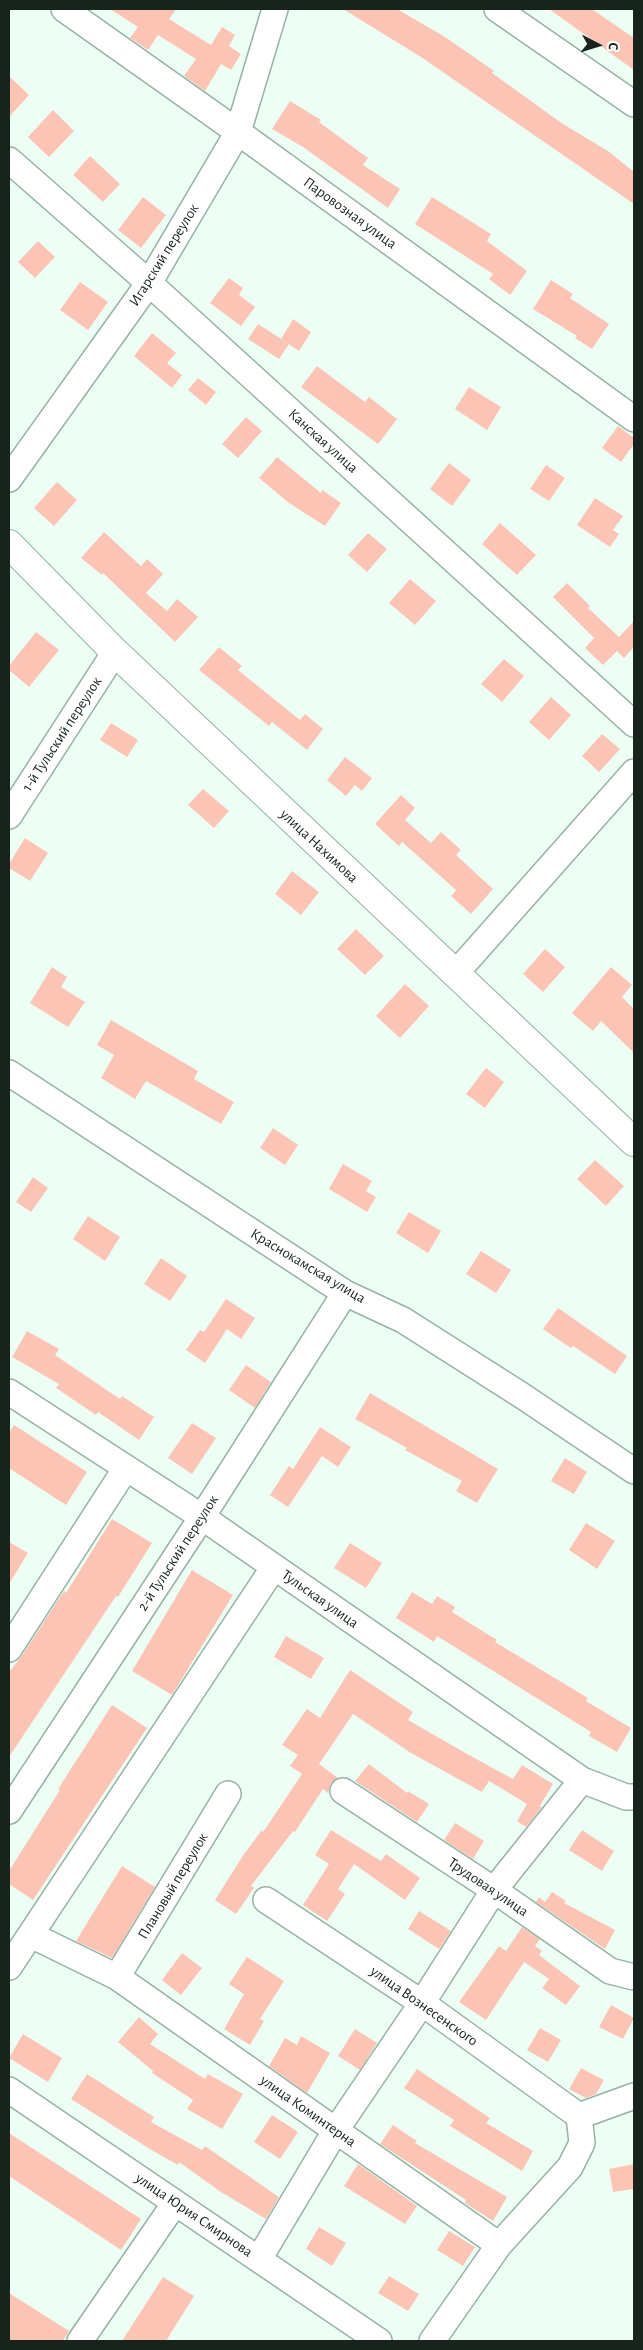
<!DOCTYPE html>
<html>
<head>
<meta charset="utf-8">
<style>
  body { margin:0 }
  #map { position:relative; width:643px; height:2350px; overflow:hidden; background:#edfef5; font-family:"Alegreya Sans",sans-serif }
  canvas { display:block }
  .frame { position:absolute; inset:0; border:10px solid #18231e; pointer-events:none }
  .north { position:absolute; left:573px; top:20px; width:50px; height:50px; -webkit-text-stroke:4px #fff; paint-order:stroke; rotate:95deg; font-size:14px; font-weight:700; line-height:20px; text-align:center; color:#18231e }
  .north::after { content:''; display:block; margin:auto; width:18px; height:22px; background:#18231e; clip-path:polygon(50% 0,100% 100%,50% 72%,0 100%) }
</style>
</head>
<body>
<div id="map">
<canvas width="643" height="2350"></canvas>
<div class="frame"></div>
<div class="north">С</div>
</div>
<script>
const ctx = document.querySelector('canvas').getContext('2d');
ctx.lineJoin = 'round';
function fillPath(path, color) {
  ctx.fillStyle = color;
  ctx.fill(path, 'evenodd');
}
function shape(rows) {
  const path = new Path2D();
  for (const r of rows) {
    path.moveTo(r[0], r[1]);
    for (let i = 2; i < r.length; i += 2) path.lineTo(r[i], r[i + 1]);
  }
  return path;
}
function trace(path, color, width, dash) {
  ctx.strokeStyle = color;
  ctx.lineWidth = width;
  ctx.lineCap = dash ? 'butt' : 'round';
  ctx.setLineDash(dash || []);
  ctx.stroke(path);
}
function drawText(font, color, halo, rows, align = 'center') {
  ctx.font = font + ' "Alegreya Sans",sans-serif';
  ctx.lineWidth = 4;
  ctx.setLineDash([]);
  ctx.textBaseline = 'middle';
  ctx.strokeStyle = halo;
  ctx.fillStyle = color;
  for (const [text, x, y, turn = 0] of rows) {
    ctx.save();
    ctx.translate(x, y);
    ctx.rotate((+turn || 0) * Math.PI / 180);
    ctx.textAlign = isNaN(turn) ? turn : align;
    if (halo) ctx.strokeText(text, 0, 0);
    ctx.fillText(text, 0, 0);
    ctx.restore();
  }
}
const building = shape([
  [110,9,176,9,169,19,211,45,222,27,235,35,229,46,241,54,231,70,221,64,205,91,184,76,196,59,158,35,148,50,130,38,138,27],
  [343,9,397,9,445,37,494,71,492,73,563,124,608,151,634,172,634,204,421,57],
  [549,9,592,9,634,38,634,70],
  [9,76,29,95,9,117],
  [290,101,321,120,319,122,368,158,363,165,400,189,388,208,303,147,272,129],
  [53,110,74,131,49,157,28,137],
  [90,156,120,184,103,202,73,175],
  [143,197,166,215,141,248,118,230],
  [432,197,491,234,487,241,527,271,510,295,489,279,493,274,415,224],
  [38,241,55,257,35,278,18,262],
  [229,278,243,288,239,295,255,307,241,326,210,303],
  [551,280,573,294,570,298,609,324,592,349,575,338,577,336,533,309],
  [80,282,108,302,88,330,60,310],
  [293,319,311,332,299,351,281,339],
  [258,324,289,344,279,359,248,339],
  [152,333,176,353,167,363,182,375,172,388,134,356],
  [317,366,365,402,369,397,397,419,378,444,301,387],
  [198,378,216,392,206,405,188,390],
  [469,387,501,407,487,430,455,409],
  [246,417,262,431,238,458,222,444],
  [618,426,634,438,634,444,621,462,602,448],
  [277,457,321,493,322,490,341,503,325,526,289,503,259,478],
  [449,463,471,480,452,506,430,489],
  [546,465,565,478,549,501,530,489],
  [57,482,77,500,54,526,34,508],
  [595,498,623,516,613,530,619,534,610,547,577,525],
  [500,523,536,555,517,575,482,544],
  [104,532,141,566,147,559,163,574,146,593,167,611,177,599,198,617,175,642,103,573,102,575,81,558],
  [368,533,387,549,367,572,348,555],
  [410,579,436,601,415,625,389,603],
  [567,583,590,606,588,608,619,637,634,621,634,647,624,658,617,651,603,665,585,648,594,638,553,597],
  [36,632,59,650,29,687,9,670,9,666],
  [219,647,242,666,238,670,300,720,305,714,323,729,307,750,272,722,269,726,199,670],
  [504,659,524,676,502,702,481,684],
  [551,697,571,715,549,740,529,722],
  [111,723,138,740,127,757,100,740],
  [602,734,620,749,599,772,582,756],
  [345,757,372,778,362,791,355,785,346,796,327,780],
  [203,789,229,811,214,828,188,805],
  [401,795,415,808,405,820,431,843,441,832,461,850,456,855,493,889,471,914,451,896,456,890,402,842,399,846,375,824],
  [25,838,48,853,30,881,9,868,9,864],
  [292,871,319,892,301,915,275,894],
  [356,929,384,956,365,975,337,949],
  [545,949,565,967,543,992,523,974],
  [52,967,67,977,61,987,85,1002,68,1027,30,1003],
  [611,967,632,985,622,997,634,1009,634,1053,601,1021,593,1031,572,1013],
  [405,984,429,1006,400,1038,376,1016],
  [111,1020,198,1071,194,1079,234,1102,221,1124,146,1081,135,1099,101,1078,114,1055,97,1045],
  [486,1068,504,1082,485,1108,466,1094],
  [273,1128,298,1145,285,1165,260,1148],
  [595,1160,624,1186,606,1206,577,1179],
  [343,1164,372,1181,366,1191,376,1197,367,1212,329,1189],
  [33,1177,48,1188,31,1212,16,1202],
  [409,1212,441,1231,428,1253,396,1233],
  [88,1216,120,1237,105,1261,73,1239],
  [481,1251,511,1270,496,1293,466,1274],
  [161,1258,187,1276,170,1301,144,1284],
  [226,1299,255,1318,241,1339,227,1329,205,1363,186,1350,200,1330,204,1332],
  [558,1308,627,1356,615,1374,573,1346,571,1348,543,1329],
  [27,1331,59,1349,55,1355,120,1399,122,1396,154,1417,139,1440,98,1412,96,1415,56,1388,59,1384,12,1357],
  [246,1365,271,1382,255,1408,229,1390],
  [370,1393,498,1469,477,1503,456,1491,462,1481,405,1450,407,1448,355,1419],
  [192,1423,216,1438,192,1474,168,1458],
  [14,1425,87,1472,66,1505,9,1468,9,1433],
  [320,1427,351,1447,338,1467,322,1456,288,1507,270,1495,289,1466,293,1469],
  [565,1458,587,1472,574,1494,551,1481],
  [112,1519,152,1543,118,1597,116,1596,9,1757,9,1672,21,1657,64,1591,66,1593],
  [586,1523,615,1541,597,1569,569,1550],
  [9,1542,28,1553,9,1584],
  [350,1543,382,1563,366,1588,334,1568],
  [192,1570,233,1595,172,1695,132,1671],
  [412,1592,432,1604,437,1596,455,1607,452,1612,497,1640,495,1642,588,1698,586,1701,631,1728,617,1752,589,1736,591,1732,437,1636,434,1642,396,1618],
  [286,1636,324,1658,311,1679,274,1657],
  [350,1670,413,1712,408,1720,469,1755,513,1779,522,1765,553,1784,540,1806,542,1807,526,1827,517,1821,527,1804,489,1781,482,1792,411,1753,353,1714,319,1764,338,1778,331,1783,328,1793,323,1789,295,1832,293,1831,251,1886,254,1888,236,1914,215,1900,244,1854,262,1830,263,1832,302,1774,290,1766,298,1755,282,1745,307,1709,320,1718],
  [112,1705,147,1728,33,1900,9,1884,9,1871,60,1790,58,1789],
  [369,1764,407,1793,408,1791,429,1804,417,1822,355,1781],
  [455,1823,484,1841,473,1859,444,1840],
  [331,1830,381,1861,386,1854,420,1878,405,1900,354,1864,338,1889,345,1894,327,1921,303,1905,329,1864,315,1855],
  [582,1830,614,1851,602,1871,569,1850],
  [122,1866,155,1887,112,1958,76,1941],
  [552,1892,566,1901,564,1903,615,1930,605,1949,536,1902,539,1897,545,1902],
  [419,1911,451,1931,439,1949,408,1929],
  [522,1927,540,1939,535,1946,542,1951,539,1955,580,1986,566,2005,542,1988,549,1979,524,1962,486,2020,459,2002,499,1946,506,1951],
  [182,1953,202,1968,181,1995,162,1980],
  [247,1957,284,1981,260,2019,264,2021,250,2045,224,2029,244,1994,229,1984],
  [611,2005,634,2018,623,2039,599,2027],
  [139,2017,158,2034,150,2044,205,2079,208,2074,243,2094,222,2129,187,2109,193,2100,152,2073,153,2071,118,2042],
  [540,2028,561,2040,548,2062,527,2050],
  [355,2029,377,2043,360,2070,338,2056],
  [23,2034,62,2058,48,2082,9,2058],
  [301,2036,330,2053,307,2093,269,2066,285,2038,297,2045],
  [581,2068,604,2080,596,2094,586,2098,569,2089],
  [417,2069,490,2118,486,2123,533,2151,522,2171,450,2126,454,2120,404,2088],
  [87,2074,154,2117,151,2122,202,2150,205,2146,279,2197,266,2219,221,2192,179,2162,178,2165,153,2151,71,2099],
  [272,2115,298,2132,280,2159,254,2142],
  [393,2125,417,2141,415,2143,507,2197,493,2221,465,2203,466,2200,380,2144],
  [9,2133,141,2219,121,2250,9,2176],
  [358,2164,417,2206,405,2224,344,2186],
  [634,2164,634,2189,613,2192,609,2169],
  [319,2227,346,2243,332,2266,306,2249],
  [449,2231,475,2247,463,2266,437,2250],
  [389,2276,419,2294,408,2311,378,2293],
  [163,2277,194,2296,166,2341,122,2341],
  [9,2293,69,2331,63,2341,9,2341]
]);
const minor = shape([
  [64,9,238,132,634,419],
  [497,9,634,104],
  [9,160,149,283,634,724],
  [9,479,149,283,238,132,275,9],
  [9,816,115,652],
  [455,974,634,772],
  [9,1073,345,1293,403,1320,521,1395,634,1471],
  [9,1392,202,1517,582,1780,626,1797,634,1797],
  [9,1649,126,1468],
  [343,1791,494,1890,610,1971,634,1977],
  [9,1811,202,1517,345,1293],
  [266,1900,422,2003,579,2116],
  [31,1935,117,1977,499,2245],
  [9,1967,274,1567],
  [117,1977,228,1794],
  [9,2090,379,2341],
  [579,2116,634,2096],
  [259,2259,336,2130,422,2003,494,1890,582,1780],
  [80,2341,175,2203],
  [432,2341,499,2245,570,2167,582,2143,579,2116]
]);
const major = shape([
  [9,544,115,652,634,1142]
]);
const streetNames = [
  ["Паровозная улица",350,213,36],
  ["Игарский переулок",164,255,-58],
  ["Канская улица",323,441,42],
  ["1-й Тульский переулок",62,734,-57],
  ["улица Нахимова",319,846,43],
  ["Краснокамская улица",308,1266,31],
  ["2-й Тульский переулок",178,1553,-57],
  ["Тульская улица",320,1599,35],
  ["Плановый переулок",173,1886,-59],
  ["Трудовая улица",488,1887,34],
  ["улица Вознесенского",424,2006,35],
  ["улица Коминтерна",308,2111,35],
  ["улица Юрия Смирнова",194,2215,34]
];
fillPath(building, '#fcc4b4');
trace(minor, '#97b2a5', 28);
trace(major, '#97b2a5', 30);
trace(minor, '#fff', 25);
trace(major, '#fff', 28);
drawText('15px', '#18231e', '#fff', streetNames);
</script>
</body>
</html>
